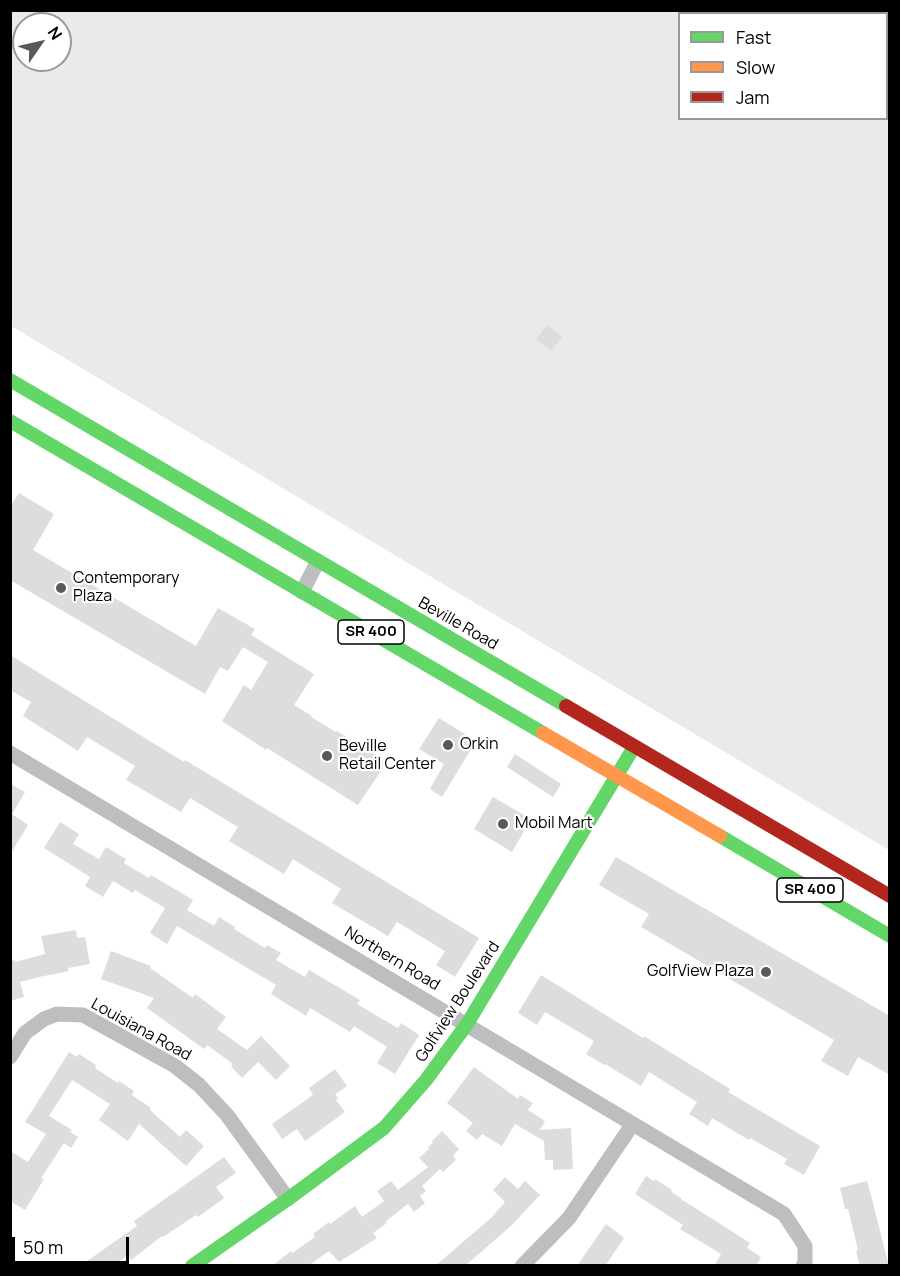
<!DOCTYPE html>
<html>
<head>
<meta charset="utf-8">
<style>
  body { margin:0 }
  #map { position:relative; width:900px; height:1276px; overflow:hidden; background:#fff; font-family:Manrope,sans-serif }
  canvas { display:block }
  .frame { position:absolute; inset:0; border:12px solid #000; pointer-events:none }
  .legend { position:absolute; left:678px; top:12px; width:210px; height:108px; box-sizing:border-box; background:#fff; border:2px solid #999; margin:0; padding:8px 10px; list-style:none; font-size:18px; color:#000 }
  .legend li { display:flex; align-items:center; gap:12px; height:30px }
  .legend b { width:30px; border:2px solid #999 }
  .north { position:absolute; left:12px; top:12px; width:60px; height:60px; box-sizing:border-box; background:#fff; border:2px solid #999; border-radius:50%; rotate:56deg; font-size:16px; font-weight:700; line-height:24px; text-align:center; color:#000 }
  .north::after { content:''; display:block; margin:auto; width:21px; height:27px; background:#595959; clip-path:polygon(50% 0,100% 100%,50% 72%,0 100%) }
  .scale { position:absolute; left:12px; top:1237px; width:117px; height:27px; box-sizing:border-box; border:3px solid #000; border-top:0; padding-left:8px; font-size:18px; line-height:21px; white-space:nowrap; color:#000; -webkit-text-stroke:4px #fff; paint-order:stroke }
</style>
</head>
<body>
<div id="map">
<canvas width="900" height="1276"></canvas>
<div class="frame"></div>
<ul class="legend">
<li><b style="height:8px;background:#63d668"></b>Fast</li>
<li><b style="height:8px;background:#ff974d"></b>Slow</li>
<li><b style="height:8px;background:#b3261e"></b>Jam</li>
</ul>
<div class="north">N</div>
<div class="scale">50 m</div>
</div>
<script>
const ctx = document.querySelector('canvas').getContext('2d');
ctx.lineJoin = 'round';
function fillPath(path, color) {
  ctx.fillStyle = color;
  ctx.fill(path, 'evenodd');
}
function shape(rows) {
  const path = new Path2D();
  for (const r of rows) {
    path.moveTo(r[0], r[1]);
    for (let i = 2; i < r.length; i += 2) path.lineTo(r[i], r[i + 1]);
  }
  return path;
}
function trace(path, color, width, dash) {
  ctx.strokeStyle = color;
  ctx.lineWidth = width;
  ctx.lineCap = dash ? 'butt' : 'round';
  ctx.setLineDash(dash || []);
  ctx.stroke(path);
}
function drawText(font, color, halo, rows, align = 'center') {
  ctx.font = font + ' Manrope,sans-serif';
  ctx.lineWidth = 4.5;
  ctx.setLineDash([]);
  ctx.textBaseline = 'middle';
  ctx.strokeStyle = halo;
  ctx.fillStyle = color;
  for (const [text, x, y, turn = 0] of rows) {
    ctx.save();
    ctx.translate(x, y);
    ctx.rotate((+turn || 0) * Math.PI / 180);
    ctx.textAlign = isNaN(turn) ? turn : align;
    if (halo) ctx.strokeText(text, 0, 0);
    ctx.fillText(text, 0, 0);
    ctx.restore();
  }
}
const green = shape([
  [11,11,889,11,889,850,11,326],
  [680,14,886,14,886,118,680,118],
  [24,24,60,24,60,60,24,60]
]);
const building = shape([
  [547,325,562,337,551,351,536,339],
  [19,493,54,514,33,550,196,646,218,608,255,629,251,635,314,674,294,705,312,716,311,717,336,732,337,731,350,739,349,740,387,762,358,805,267,748,266,750,222,721,244,685,251,690,268,662,243,647,228,671,220,667,205,694,10,580,10,507],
  [10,655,184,762,185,760,479,938,455,977,436,965,445,951,397,922,388,936,332,903,341,889,293,859,284,874,229,841,238,827,190,798,181,812,126,780,135,766,87,737,78,751,23,716,31,702,10,690],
  [439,718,476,741,442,797,430,789,444,764,419,749],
  [515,754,561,784,553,797,507,767],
  [10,784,25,792,12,814,28,825,10,855],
  [493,797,531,819,512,852,474,829],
  [60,822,79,834,73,844,99,859,106,847,126,859,124,863,149,878,151,875,193,900,187,910,214,926,219,917,235,927,234,929,265,948,267,945,281,953,276,960,305,977,309,970,360,1000,357,1004,379,1017,398,1028,401,1023,419,1035,395,1074,377,1063,387,1047,354,1026,350,1032,310,1008,306,1016,271,994,276,985,177,926,167,944,150,933,165,908,135,890,133,893,113,881,103,897,85,886,90,877,44,848],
  [616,857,890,1016,890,1075,858,1057,848,1076,821,1061,834,1040,641,927,649,914,599,885],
  [76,930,77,938,85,937,90,964,68,968,69,971,39,977,20,982,24,997,10,1001,10,961,15,960,15,962,45,954,41,936],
  [111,951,151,966,150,968,193,998,195,994,226,1017,217,1029,247,1050,261,1036,290,1066,276,1080,258,1062,242,1078,231,1066,233,1064,207,1045,204,1049,147,1008,154,998,101,979],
  [541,975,643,1038,644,1036,730,1089,728,1092,820,1146,804,1175,784,1164,787,1159,750,1138,749,1140,712,1118,708,1126,689,1114,697,1102,649,1072,641,1086,605,1064,604,1065,586,1054,594,1041,545,1012,537,1025,518,1013],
  [69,1052,77,1057,79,1054,96,1065,95,1068,118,1083,119,1081,134,1091,132,1095,151,1108,150,1110,180,1137,186,1130,204,1146,186,1166,139,1124,128,1141,99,1120,110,1104,72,1080,49,1116,72,1130,70,1132,78,1137,71,1148,64,1143,41,1178,44,1179,25,1210,10,1201,10,1151,28,1162,46,1134,25,1122],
  [474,1067,518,1099,520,1095,533,1103,528,1110,545,1121,540,1130,571,1128,573,1169,553,1170,553,1160,545,1160,544,1141,515,1124,502,1146,482,1134,477,1140,466,1131,473,1123,447,1103],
  [335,1069,347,1086,335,1094,338,1098,336,1100,345,1112,305,1141,297,1129,282,1139,272,1124,313,1095,309,1088],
  [442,1131,459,1149,453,1156,456,1160,443,1172,440,1169,422,1186,426,1191,420,1196,425,1203,414,1212,408,1204,386,1221,387,1223,373,1233,377,1238,339,1262,329,1251,308,1266,272,1266,291,1251,292,1253,315,1237,313,1234,329,1222,330,1224,355,1206,362,1217,384,1201,377,1191,391,1181,398,1190,428,1167,419,1158,429,1149,428,1147,433,1143,432,1141],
  [224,1157,236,1173,216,1187,224,1198,198,1217,196,1215,163,1237,162,1236,131,1260,128,1255,112,1266,80,1266,137,1226,134,1221],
  [646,1176,654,1181,655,1179,672,1190,671,1192,681,1198,681,1199,750,1243,747,1248,761,1257,756,1266,714,1266,721,1254,680,1229,683,1225,635,1194],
  [505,1177,518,1189,525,1181,540,1195,512,1225,465,1266,435,1266,492,1217,505,1202,493,1190],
  [867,1181,873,1203,889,1266,860,1266,856,1251,858,1250,848,1209,845,1209,840,1188],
  [606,1224,624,1238,605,1266,577,1266]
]);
const street = shape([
  [302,592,318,561],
  [10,753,784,1214,805,1246,805,1262,803,1266],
  [10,1057,25,1033,44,1019,57,1014,83,1015,175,1066,199,1085,227,1115,288,1199],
  [522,1266,569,1218,632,1125]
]);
const fast = shape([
  [10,380,566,706],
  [10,421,543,733],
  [720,836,890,936],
  [192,1266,288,1199,384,1128,426,1080,467,1024,634,747]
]);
const slow = shape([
  [543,733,720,836]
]);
const jam = shape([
  [566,706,890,896]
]);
const markers = [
  [61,588,6,"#595959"],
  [448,745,6,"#595959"],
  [327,756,6,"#595959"],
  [503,824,6,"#595959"],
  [766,972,6,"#595959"]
];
const shields = [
  [371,632,66],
  [810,890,66]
];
const shieldNames = [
  ["SR 400",371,632],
  ["SR 400",810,890]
];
const poiNames = [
  ["Contemporary",73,579],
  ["Plaza",73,597],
  ["Orkin",460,745],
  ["Beville",339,747],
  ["Retail Center",339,765],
  ["Mobil Mart",515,824],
  ["GolfView Plaza",754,972,"right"]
];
const streetNames = [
  ["Beville Road",458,624,30],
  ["Northern Road",392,959,31],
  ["Golfview Boulevard",458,1002,-57],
  ["Louisiana Road",141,1030,29]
];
fillPath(green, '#eaeaea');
fillPath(building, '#ddd');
trace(street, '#bebebe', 15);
trace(fast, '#63d668', 14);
trace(slow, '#ff974d', 14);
trace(jam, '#b3261e', 14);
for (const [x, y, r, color] of markers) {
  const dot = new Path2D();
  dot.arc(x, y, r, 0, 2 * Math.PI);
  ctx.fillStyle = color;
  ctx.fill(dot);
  trace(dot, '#fff', 2);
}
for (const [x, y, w] of shields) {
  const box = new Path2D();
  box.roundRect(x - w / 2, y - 12, w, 24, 4.5);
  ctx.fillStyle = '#fff';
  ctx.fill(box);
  trace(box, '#000', 1.5);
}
drawText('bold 15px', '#000', null, shieldNames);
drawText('16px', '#000', '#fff', poiNames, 'left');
drawText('16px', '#000', '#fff', streetNames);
</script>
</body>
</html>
